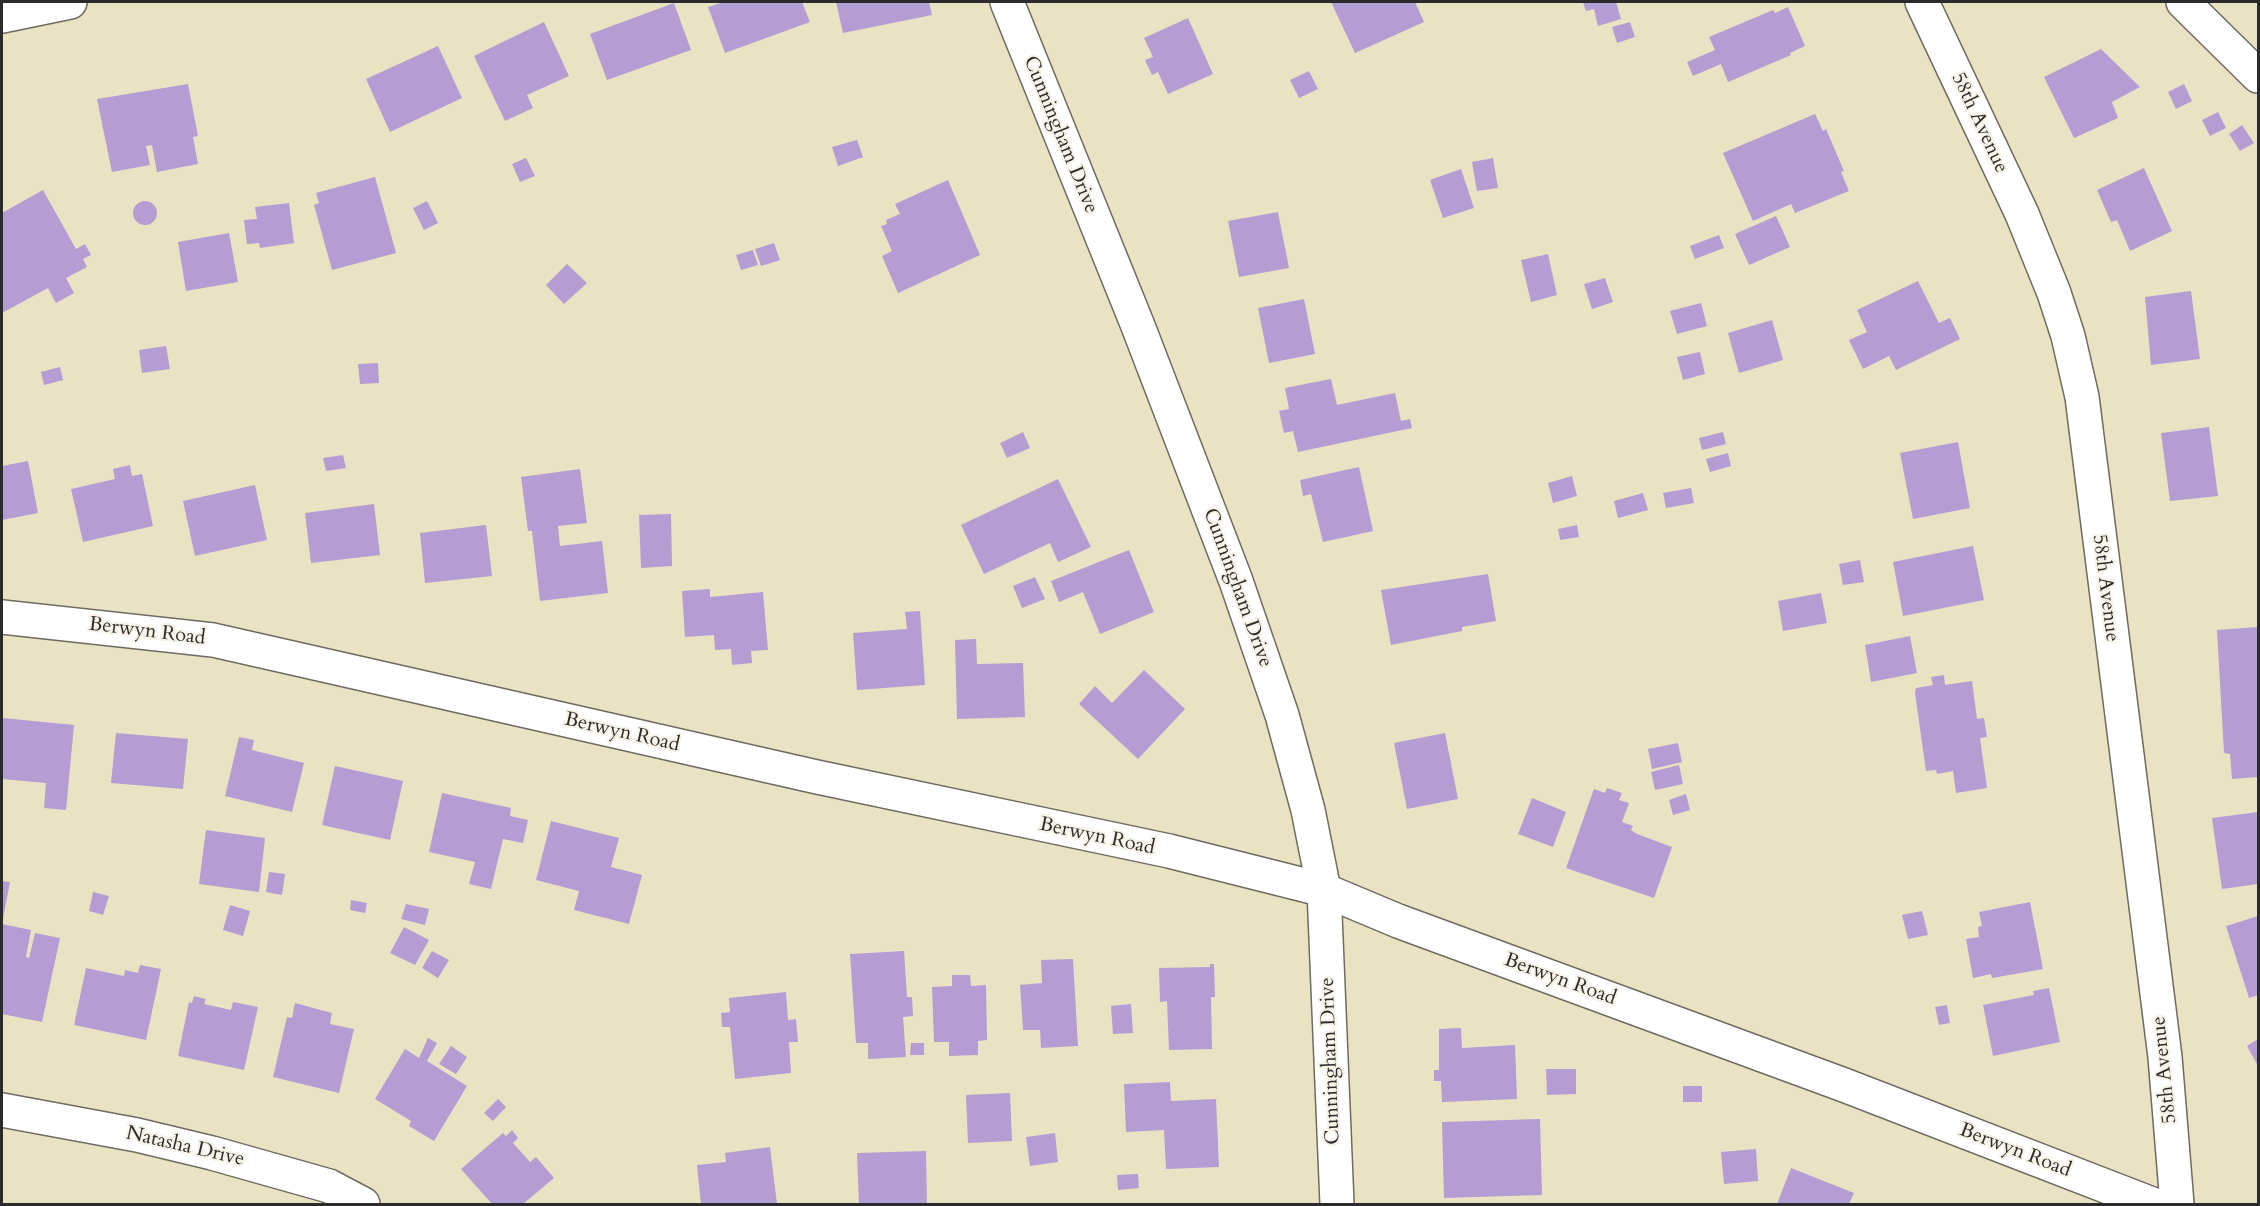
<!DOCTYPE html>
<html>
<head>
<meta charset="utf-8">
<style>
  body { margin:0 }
  #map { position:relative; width:2260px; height:1206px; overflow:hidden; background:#e9e3c3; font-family:Cardo,serif }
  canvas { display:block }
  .frame { position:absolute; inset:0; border:3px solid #2b2b2b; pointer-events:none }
</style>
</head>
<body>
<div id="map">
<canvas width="2260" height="1206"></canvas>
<div class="frame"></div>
</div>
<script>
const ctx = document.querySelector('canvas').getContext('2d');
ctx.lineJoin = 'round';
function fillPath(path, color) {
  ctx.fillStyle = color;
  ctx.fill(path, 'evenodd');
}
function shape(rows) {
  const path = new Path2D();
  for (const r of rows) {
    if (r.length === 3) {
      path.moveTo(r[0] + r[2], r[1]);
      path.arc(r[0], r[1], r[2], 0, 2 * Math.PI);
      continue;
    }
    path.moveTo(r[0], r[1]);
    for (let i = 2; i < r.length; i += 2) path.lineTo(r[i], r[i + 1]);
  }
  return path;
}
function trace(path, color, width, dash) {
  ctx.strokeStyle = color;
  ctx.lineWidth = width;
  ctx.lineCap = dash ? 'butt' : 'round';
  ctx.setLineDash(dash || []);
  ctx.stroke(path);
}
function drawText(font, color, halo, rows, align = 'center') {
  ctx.font = font + ' Cardo,serif';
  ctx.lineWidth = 4.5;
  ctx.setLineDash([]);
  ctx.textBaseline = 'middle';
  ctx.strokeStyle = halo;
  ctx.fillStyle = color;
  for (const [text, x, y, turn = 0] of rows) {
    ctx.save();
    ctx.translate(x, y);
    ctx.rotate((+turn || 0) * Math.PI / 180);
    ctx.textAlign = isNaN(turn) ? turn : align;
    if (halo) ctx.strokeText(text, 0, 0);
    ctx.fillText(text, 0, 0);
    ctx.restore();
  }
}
const building = shape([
  [724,2,802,2,810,22,725,53,708,7],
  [836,2,929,2,932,15,843,33],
  [1331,2,1415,2,1424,22,1355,53],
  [1583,2,1616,2,1621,19,1598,26,1594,9,1586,11],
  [674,3,691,50,607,80,590,34],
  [1788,7,1805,46,1790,53,1791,55,1728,82,1721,64,1693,76,1687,62,1715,50,1709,37,1773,10,1775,13],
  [1188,18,1213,74,1168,94,1158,72,1152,75,1145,60,1153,57,1144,38],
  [544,22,569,76,527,95,533,108,505,121,474,56],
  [1630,22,1635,37,1617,43,1612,27],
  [438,46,462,98,390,132,366,79],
  [2101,49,2140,87,2112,102,2118,118,2074,138,2044,77],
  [1309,71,1318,89,1299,98,1290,80],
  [188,84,198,136,193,137,198,164,157,172,152,145,146,146,150,165,112,172,97,99],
  [2184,84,2192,101,2176,109,2168,92],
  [2218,112,2226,128,2210,136,2202,120],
  [1815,114,1823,131,1826,129,1844,171,1841,172,1849,191,1795,213,1791,204,1753,221,1723,153],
  [2242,125,2254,143,2240,151,2229,134],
  [857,140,863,157,838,166,832,147],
  [526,158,535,176,520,182,512,164],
  [1493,158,1498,188,1477,191,1472,162],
  [2144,168,2172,231,2130,251,2117,220,2111,222,2097,190],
  [1461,169,1474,208,1443,218,1430,180],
  [375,177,396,253,332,270,314,205,319,203,316,193],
  [948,180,980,255,898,293,882,256,892,251,881,226,887,224,886,220,900,214,895,204],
  [43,190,76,249,85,244,91,255,83,259,87,267,66,278,74,293,56,303,48,288,2,313,2,213],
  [427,201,438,223,424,230,413,208],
  [145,213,12],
  [289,203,294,243,260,248,259,243,247,244,244,220,257,219,255,207],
  [1278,212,1289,268,1239,277,1228,221],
  [1776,216,1790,247,1749,265,1735,234],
  [229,233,238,282,186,291,178,242],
  [1719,235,1724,248,1695,259,1690,246],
  [774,243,780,260,761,266,755,249],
  [753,250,758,265,741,270,736,255],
  [1548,254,1557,295,1531,302,1521,260],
  [567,264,587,283,564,304,546,285],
  [1605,278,1613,302,1592,309,1584,284],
  [1918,281,1939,323,1950,318,1960,339,1896,370,1889,356,1863,369,1849,340,1867,332,1857,310],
  [2191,291,2200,359,2151,365,2145,297],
  [1304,299,1315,354,1269,363,1258,308],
  [1701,303,1707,326,1677,334,1670,311],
  [1772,320,1783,360,1739,373,1728,333],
  [166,346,170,369,142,373,139,350],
  [1700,352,1705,374,1683,380,1677,357],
  [378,363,379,383,360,384,358,364],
  [60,367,63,380,44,385,41,372],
  [1331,379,1337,405,1395,393,1401,421,1410,419,1412,428,1298,452,1293,431,1284,433,1279,411,1289,409,1285,388],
  [2209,427,2218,496,2170,501,2161,433],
  [1023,432,1030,448,1007,458,1000,443],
  [1723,432,1726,444,1702,450,1699,438],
  [1958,442,1970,508,1913,519,1900,453],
  [1728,453,1731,466,1710,472,1706,459],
  [343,455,346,468,326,471,323,458],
  [28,461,38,513,2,520,2,466],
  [130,465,132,476,142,474,153,526,83,542,71,489,115,479,113,469],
  [1359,467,1373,531,1323,542,1311,494,1303,496,1300,480],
  [580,469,587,523,558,526,560,546,602,541,608,593,540,601,532,531,528,531,521,477],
  [1572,476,1577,496,1553,503,1548,483],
  [1058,479,1091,547,1058,562,1050,543,984,574,961,525],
  [255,485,267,540,195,556,183,501],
  [1691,488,1694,503,1666,508,1663,493],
  [1643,493,1648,510,1618,518,1614,501],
  [374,504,380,555,311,563,305,513],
  [671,514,672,566,641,568,639,515],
  [486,525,492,576,425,583,420,533],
  [1577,525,1579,537,1560,540,1558,529],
  [1973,546,1984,600,1903,616,1893,562],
  [1129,550,1154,612,1100,634,1083,592,1059,602,1051,581],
  [1860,560,1864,582,1843,585,1839,564],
  [1488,574,1496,621,1462,627,1462,631,1391,645,1381,590],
  [1035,577,1045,599,1022,608,1013,586],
  [710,589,710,597,763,592,768,650,751,651,752,663,732,665,731,649,715,650,714,635,685,637,682,591],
  [1821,593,1827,623,1783,631,1778,601],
  [920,611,925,685,857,690,853,633,907,629,905,612],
  [2258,627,2258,777,2232,779,2230,754,2224,753,2217,630],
  [1910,636,1917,673,1871,682,1865,645],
  [976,639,977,664,1023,663,1025,717,957,719,955,640],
  [1144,670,1185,709,1138,759,1079,704,1095,686,1112,703],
  [1944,675,1945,685,1972,681,1977,719,1984,718,1987,737,1980,738,1987,788,1956,793,1953,771,1937,774,1936,770,1926,771,1915,693,1916,688,1933,685,1931,677],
  [3,718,74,725,66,810,44,808,46,783,2,779],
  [116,733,188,739,183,789,111,783],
  [1445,733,1458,799,1407,809,1394,743],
  [239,737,254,740,252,750,304,763,292,812,225,796],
  [1678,743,1682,762,1652,769,1648,749],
  [1679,765,1683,784,1655,790,1651,772],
  [335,766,403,781,390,840,322,825],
  [1607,788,1622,793,1619,800,1629,803,1622,822,1633,826,1631,830,1637,834,1672,847,1654,898,1566,868,1594,789,1605,793],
  [442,793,511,808,510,816,528,820,523,843,503,839,491,889,469,884,475,862,429,852],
  [1686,794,1690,810,1673,815,1669,800],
  [1532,798,1566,812,1553,847,1518,834],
  [2258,812,2258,884,2222,889,2212,818],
  [551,821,619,838,611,867,642,875,629,924,574,910,579,891,536,880],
  [206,830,265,838,259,892,199,884],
  [269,872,285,874,282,895,266,892],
  [2,881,10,882,3,919,2,919],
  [93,892,109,896,103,915,89,911],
  [351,900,367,903,365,913,350,910],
  [2030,902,2043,969,1992,978,1991,974,1973,978,1966,939,1979,937,1978,927,1982,926,1979,912],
  [406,904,429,909,425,925,401,919],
  [230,905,250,911,243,936,223,930],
  [1922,911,1928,935,1908,939,1902,915],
  [2258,916,2258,995,2249,998,2226,926],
  [2,924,31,930,26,957,29,958,35,933,60,938,42,1022,2,1014],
  [404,927,429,940,415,965,390,953],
  [432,951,449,960,438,978,422,968],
  [904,951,907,997,912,997,913,1016,903,1017,906,1057,868,1059,868,1043,856,1043,850,954],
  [1073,959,1078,1046,1041,1048,1040,1030,1023,1030,1020,985,1042,983,1041,960],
  [1210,964,1214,964,1215,997,1211,997,1212,1049,1169,1050,1167,1001,1160,1002,1159,968,1210,967],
  [140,965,161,969,146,1040,74,1025,86,968,124,976,125,970,138,973],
  [952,975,970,975,971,986,986,985,987,1040,978,1041,978,1055,949,1056,949,1042,934,1042,932,987,952,986],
  [2049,988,2060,1042,1993,1056,1983,1005,2034,995,2033,991],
  [786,992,788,1020,796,1019,798,1042,789,1042,791,1073,735,1079,730,1027,722,1027,721,1013,730,1012,729,998],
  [194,996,206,999,204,1004,231,1010,233,1002,258,1007,244,1070,178,1056,189,1002,192,1003],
  [295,1003,332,1013,330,1024,354,1029,339,1093,273,1077,287,1017,292,1018],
  [1131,1004,1133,1033,1113,1034,1111,1006],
  [1947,1005,1950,1023,1939,1025,1935,1007],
  [1461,1028,1462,1048,1515,1045,1517,1099,1442,1102,1441,1081,1434,1081,1434,1070,1439,1070,1439,1029],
  [428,1038,437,1043,427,1061,467,1086,434,1141,409,1126,411,1121,375,1099,405,1049,419,1058],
  [2258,1039,2258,1066,2247,1046],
  [911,1043,924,1043,924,1055,910,1055],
  [451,1046,467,1057,456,1074,439,1064],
  [1546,1069,1576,1069,1576,1094,1547,1095],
  [1170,1082,1171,1101,1216,1099,1219,1167,1166,1169,1164,1130,1126,1132,1124,1084],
  [1683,1086,1702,1086,1702,1102,1683,1102],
  [1010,1093,1012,1141,968,1143,966,1095],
  [498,1099,506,1107,493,1121,484,1113],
  [1540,1119,1542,1195,1444,1198,1442,1122],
  [512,1130,518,1138,513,1143,530,1162,536,1157,554,1178,523,1204,492,1204,461,1169,503,1133,506,1136],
  [1055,1133,1058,1162,1030,1166,1026,1137],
  [770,1147,777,1204,701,1204,697,1165,726,1162,725,1153],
  [1756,1149,1758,1181,1724,1184,1721,1152],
  [926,1151,927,1204,859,1204,857,1153],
  [1791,1168,1854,1193,1849,1204,1777,1204],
  [1138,1174,1139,1188,1118,1190,1117,1175]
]);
const street = shape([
  [1007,2,1138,326,1236,581,1282,715,1308,810,1324,890,1337,1204],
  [1922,2,2022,214,2054,293,2068,336,2082,397,2165,1057,2177,1204],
  [2183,2,2258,76],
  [2,16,70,2],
  [2,617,213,640,817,777,1169,851,1324,890,1398,921,1844,1085,2152,1204],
  [2,1110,137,1135,212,1153,329,1186,363,1204]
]);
const streetNames = [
  ["58th Avenue",1979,123,65],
  ["Cunningham Drive",1060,135,68],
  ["Cunningham Drive",1237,588,70],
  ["58th Avenue",2105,588,83],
  ["Berwyn Road",147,632,7],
  ["Berwyn Road",622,733,13],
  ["Berwyn Road",1097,837,12],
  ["Berwyn Road",1560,980,20],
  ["Cunningham Drive",1331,1061,-92],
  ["58th Avenue",2165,1070,-96],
  ["Natasha Drive",185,1147,13],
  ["Berwyn Road",2015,1151,21]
];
fillPath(building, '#b49dd3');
trace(street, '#6e6b60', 36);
trace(street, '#fff', 33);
drawText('20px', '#2b2b2b', '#f7f3e8', streetNames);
</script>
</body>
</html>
